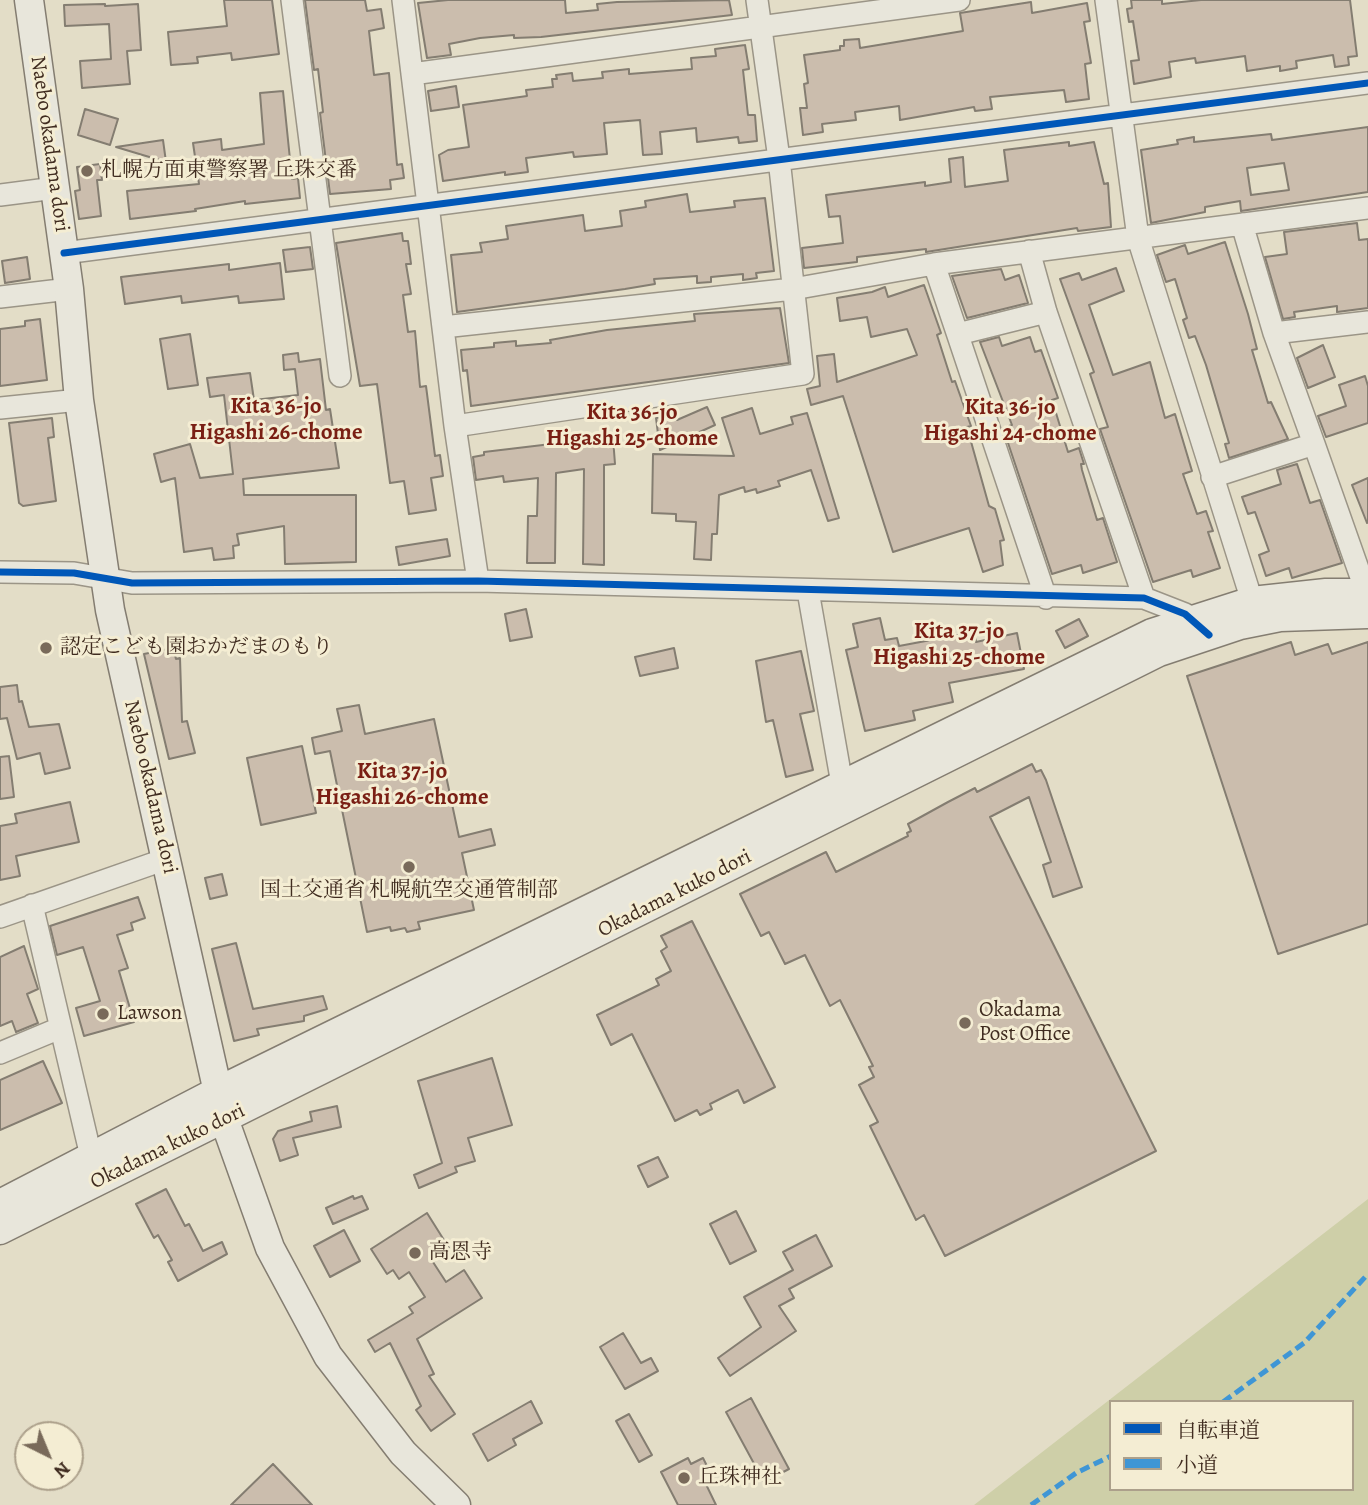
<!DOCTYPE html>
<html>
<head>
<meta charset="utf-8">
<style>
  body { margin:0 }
  #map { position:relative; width:1368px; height:1505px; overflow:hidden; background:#e3ddc7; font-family:Alegreya,"Noto Serif JP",serif }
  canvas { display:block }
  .legend { position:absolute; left:1109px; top:1400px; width:245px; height:91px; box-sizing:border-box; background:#f4edd3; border:2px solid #aca08b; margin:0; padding:9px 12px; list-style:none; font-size:21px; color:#402c20 }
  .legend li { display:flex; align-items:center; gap:14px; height:35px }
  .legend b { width:35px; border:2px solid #aca08b }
  .north { position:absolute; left:14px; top:1421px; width:70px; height:70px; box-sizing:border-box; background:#f4edd3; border:2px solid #aca08b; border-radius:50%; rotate:137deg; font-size:19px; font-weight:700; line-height:28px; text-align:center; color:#402c20 }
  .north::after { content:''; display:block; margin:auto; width:24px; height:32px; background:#796a5a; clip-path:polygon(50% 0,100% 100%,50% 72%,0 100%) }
</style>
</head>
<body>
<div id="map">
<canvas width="1368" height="1505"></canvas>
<ul class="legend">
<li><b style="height:9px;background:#0057b8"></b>自転車道</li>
<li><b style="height:9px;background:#3f96d5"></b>小道</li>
</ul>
<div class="north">N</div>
</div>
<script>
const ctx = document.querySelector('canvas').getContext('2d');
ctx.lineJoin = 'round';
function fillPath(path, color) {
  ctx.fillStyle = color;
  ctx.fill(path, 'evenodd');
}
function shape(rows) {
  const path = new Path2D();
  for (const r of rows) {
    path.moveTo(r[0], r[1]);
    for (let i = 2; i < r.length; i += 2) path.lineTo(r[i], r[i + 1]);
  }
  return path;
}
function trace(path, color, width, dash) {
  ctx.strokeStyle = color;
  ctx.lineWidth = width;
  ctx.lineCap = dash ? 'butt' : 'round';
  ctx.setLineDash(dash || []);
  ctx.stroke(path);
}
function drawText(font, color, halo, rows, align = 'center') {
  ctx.font = font + ' Alegreya,"Noto Serif JP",serif';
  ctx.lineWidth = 6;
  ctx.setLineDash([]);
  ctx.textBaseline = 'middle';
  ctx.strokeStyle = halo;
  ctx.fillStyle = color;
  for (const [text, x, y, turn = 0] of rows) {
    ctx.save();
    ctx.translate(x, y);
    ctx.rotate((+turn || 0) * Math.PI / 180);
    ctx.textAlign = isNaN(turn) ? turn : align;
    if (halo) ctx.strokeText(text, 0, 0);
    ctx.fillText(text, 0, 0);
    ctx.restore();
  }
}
const green = shape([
  [1368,1199,1368,1505,974,1505],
  [1111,1402,1352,1402,1352,1489,1111,1489]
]);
const building = shape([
  [224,0,272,0,279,54,232,60,231,53,197,57,198,63,171,65,168,32,227,26,224,0],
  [305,0,365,0,367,11,381,9,384,28,369,31,374,75,389,73,397,165,402,164,404,178,390,180,391,189,330,194,320,113,323,112,318,69,314,70,305,0],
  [448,0,565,0,566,13,598,10,597,4,617,2,729,0,732,15,541,37,514,38,514,35,480,38,449,44,451,55,427,58,418,3,448,0],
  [1131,0,1162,0,1162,4,1201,0,1350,0,1357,56,1348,57,1349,65,1335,67,1333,55,1296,61,1297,68,1280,71,1280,66,1247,71,1245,56,1196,63,1195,58,1169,62,1171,77,1134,84,1131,61,1139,60,1133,21,1129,22,1127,9,1132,8,1131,0],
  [1031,2,1032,13,1087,3,1090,21,1084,22,1091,63,1085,64,1089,99,1066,102,1064,90,990,97,992,109,975,111,974,107,900,120,899,106,855,112,856,120,822,124,823,132,803,135,800,108,807,108,804,84,808,83,804,55,840,50,840,46,844,46,844,40,859,39,860,48,963,31,960,13,1031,2],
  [105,4,105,6,138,4,141,50,127,51,130,84,82,88,80,61,111,59,109,24,65,26,64,5,105,4],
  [745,45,749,69,743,70,748,115,755,115,757,141,739,143,738,137,697,142,696,128,660,132,662,154,643,155,640,120,604,123,607,154,574,157,573,152,526,158,528,172,505,175,505,172,443,181,439,155,448,150,469,147,463,105,527,96,526,90,553,87,552,79,557,79,556,75,572,73,573,81,603,78,602,72,629,69,629,74,692,69,691,58,716,56,715,49,745,45],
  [456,86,459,107,431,111,428,91,456,86],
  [283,91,292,179,298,178,300,198,245,204,245,201,195,209,196,211,130,219,127,191,199,184,193,143,221,139,222,150,264,144,260,93,283,91],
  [85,109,118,119,110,145,78,135,85,109],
  [1368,127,1368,192,1241,211,1240,201,1205,207,1205,212,1151,223,1141,150,1178,144,1177,140,1194,137,1194,142,1271,134,1272,140,1368,127],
  [1284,163,1289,190,1251,195,1247,168,1284,163],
  [163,140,166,162,116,147,163,140],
  [1069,142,1069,146,1094,142,1104,184,1108,183,1111,227,1078,231,1077,228,926,252,926,249,857,257,857,262,804,268,802,248,843,243,840,216,829,217,826,195,925,182,925,186,951,182,949,159,963,157,965,187,1008,181,1004,150,1069,142],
  [100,164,102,180,97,180,101,216,79,219,75,191,80,190,77,167,100,164],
  [687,194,690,212,735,207,734,201,765,198,774,271,756,273,757,278,743,280,743,274,711,277,711,282,697,283,697,276,654,279,655,284,625,289,457,312,451,255,482,252,480,243,508,239,506,226,583,215,585,231,622,226,620,211,646,207,645,201,687,194],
  [1357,223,1359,240,1368,239,1368,308,1337,312,1337,306,1294,312,1295,317,1283,319,1265,257,1287,254,1284,232,1357,223],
  [402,233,403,241,408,241,411,264,406,264,411,294,403,295,408,332,415,331,420,387,426,386,435,456,440,455,443,476,431,478,436,510,409,514,404,481,390,483,377,384,360,386,336,243,402,233],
  [1225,242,1248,314,1257,349,1252,350,1268,403,1271,402,1288,439,1229,458,1225,444,1229,443,1206,365,1195,336,1189,338,1183,320,1187,318,1175,279,1166,282,1157,255,1185,245,1188,254,1225,242],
  [310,247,313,269,286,272,283,250,310,247],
  [27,257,30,279,5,283,2,261,27,257],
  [280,263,284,299,239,303,238,296,182,303,181,296,125,304,121,277,229,264,229,270,280,263],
  [1116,268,1124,291,1089,305,1113,375,1150,362,1165,418,1175,414,1192,471,1183,474,1197,514,1206,511,1213,531,1208,532,1220,568,1193,577,1191,570,1153,582,1100,429,1108,427,1090,374,1094,372,1060,279,1079,273,1082,280,1116,268],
  [1001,269,1005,280,1019,275,1028,303,967,318,952,276,1001,269],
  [924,285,941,333,937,335,952,382,955,381,971,426,967,427,970,438,989,506,995,509,1004,540,1000,541,1003,565,983,572,969,528,893,552,843,396,811,405,807,389,820,386,817,356,834,354,837,382,917,355,907,329,871,337,867,317,840,321,837,298,872,292,885,287,888,297,924,285],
  [780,308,789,363,471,406,467,370,463,371,461,350,494,347,494,343,516,341,516,346,551,343,550,340,607,330,695,321,694,314,780,308],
  [40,319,47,380,0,386,0,329,25,326,25,321,40,319],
  [190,334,198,385,168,389,160,339,190,334],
  [999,337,1002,346,1030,337,1035,352,1041,350,1058,398,1052,400,1068,452,1079,448,1084,464,1081,464,1082,470,1097,520,1103,518,1117,562,1083,573,1081,565,1052,574,1003,428,1012,425,980,342,999,337],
  [1323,345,1335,377,1308,388,1297,358,1323,345],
  [298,353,299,362,320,359,326,410,330,409,339,468,243,479,244,495,356,495,356,562,285,564,284,526,237,534,239,545,233,546,234,558,214,560,212,548,184,552,175,478,161,482,154,454,190,444,200,478,233,474,224,395,210,397,207,378,250,373,254,400,298,395,295,369,284,370,283,355,298,353],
  [1365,376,1368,386,1368,423,1326,437,1318,416,1346,406,1339,385,1365,376],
  [707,407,715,425,660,450,656,418,677,415,677,420,707,407],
  [752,408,760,434,793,424,791,417,807,413,839,518,828,521,811,470,778,481,780,486,757,493,756,489,745,492,744,487,719,495,717,534,712,534,711,560,694,559,696,522,676,521,676,514,652,513,653,454,734,456,722,418,752,408],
  [52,418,54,437,48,438,56,501,23,506,19,503,9,423,52,418],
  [586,435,587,440,613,438,615,464,604,465,604,565,583,564,584,469,556,473,555,563,527,563,528,516,537,516,538,478,504,482,503,476,476,480,473,457,484,455,484,452,568,442,568,437,586,435],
  [1297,464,1310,503,1320,500,1342,563,1292,578,1289,568,1266,576,1259,555,1269,551,1255,512,1248,514,1242,497,1281,484,1277,470,1297,464],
  [1368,478,1368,522,1367,523,1352,485,1368,478],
  [447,539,450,556,399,565,396,547,447,539],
  [526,609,532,637,510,641,505,614,526,609],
  [880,618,885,640,897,638,899,646,974,632,976,642,1017,633,1024,669,949,683,953,702,913,711,915,720,865,731,846,650,858,647,853,624,880,618],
  [1079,619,1088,636,1065,648,1056,631,1079,619],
  [1291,642,1295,655,1328,644,1332,654,1368,642,1368,924,1278,954,1187,676,1291,642],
  [173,648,176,659,180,658,182,722,187,721,195,753,169,759,144,654,173,648],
  [674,648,678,668,640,676,635,657,674,648],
  [801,651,814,711,800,714,813,770,786,777,773,720,766,722,756,661,801,651],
  [17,685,19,702,22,701,29,727,59,724,70,768,45,774,40,753,17,759,7,718,0,719,0,687,17,685],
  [359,705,365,734,434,719,459,837,491,829,495,845,462,853,474,910,418,922,420,929,407,932,405,928,391,931,390,927,367,932,330,751,315,754,312,738,342,731,337,709,359,705],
  [302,746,316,813,261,825,247,758,302,746],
  [9,756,14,797,0,799,0,757,9,756],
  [1032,764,1036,772,1041,770,1046,780,1082,887,1053,897,1043,865,1051,862,1029,797,990,817,1156,1151,945,1256,924,1215,916,1220,870,1126,878,1122,859,1085,874,1077,869,1067,873,1066,840,1000,830,1006,805,955,785,964,769,932,761,936,740,894,826,852,836,872,908,836,907,833,911,831,908,824,948,802,975,788,977,792,1032,764],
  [70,802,79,842,16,856,20,876,0,880,0,826,17,823,15,814,70,802],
  [222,874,227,895,210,899,205,878,222,874],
  [138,897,145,918,131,923,133,930,117,935,128,968,119,971,134,1022,84,1036,76,1008,100,1001,83,947,57,955,50,926,138,897],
  [692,921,775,1087,744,1103,738,1090,710,1104,712,1109,700,1115,697,1110,675,1121,632,1034,611,1045,597,1015,659,985,656,979,671,971,661,951,667,947,661,936,692,921],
  [236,943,253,1009,323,996,327,1009,304,1016,304,1021,257,1029,259,1035,234,1041,212,949,236,943],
  [24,946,38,989,27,994,38,1023,16,1032,12,1021,0,1026,0,957,24,946],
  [492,1058,512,1125,468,1138,475,1161,455,1167,457,1172,419,1188,414,1175,442,1163,418,1081,492,1058],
  [43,1061,62,1103,0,1130,0,1080,43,1061],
  [337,1106,341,1127,293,1138,298,1155,280,1161,273,1139,278,1131,312,1121,310,1112,337,1106],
  [658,1157,668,1177,648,1187,638,1166,658,1157],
  [166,1189,185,1226,189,1224,203,1251,222,1242,227,1254,178,1281,168,1262,172,1260,158,1235,154,1238,136,1204,166,1189],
  [353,1196,354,1199,362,1196,368,1209,333,1224,326,1208,353,1196],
  [736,1211,756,1251,730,1264,710,1224,736,1211],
  [427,1213,449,1248,431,1259,446,1282,464,1270,482,1298,417,1339,434,1374,429,1376,455,1414,431,1431,416,1410,421,1406,390,1343,375,1352,368,1340,413,1313,409,1307,425,1297,409,1272,399,1279,393,1270,387,1274,371,1249,427,1213],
  [344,1230,360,1261,330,1277,314,1246,344,1230],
  [816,1235,832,1266,789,1289,794,1298,779,1306,796,1331,730,1376,718,1358,761,1327,744,1297,793,1270,783,1252,816,1235],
  [623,1333,641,1363,651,1358,658,1371,625,1389,600,1347,623,1333],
  [751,1398,789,1469,764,1482,726,1412,751,1398],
  [531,1401,542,1423,513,1439,516,1445,488,1461,473,1434,531,1401],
  [629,1414,652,1455,639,1462,616,1421,629,1414],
  [688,1458,691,1464,703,1458,709,1470,701,1474,716,1505,678,1505,661,1472,688,1458],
  [273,1464,312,1505,231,1505,273,1464]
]);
const street = shape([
  [292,0,340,376],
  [403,0,455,426,478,581],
  [1106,0,1138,238,1252,601,1260,613],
  [412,74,959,0],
  [0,195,55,188],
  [1242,224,1274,333,1314,444],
  [1029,251,1046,312,1144,598],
  [64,253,1368,83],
  [934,264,1046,598],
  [0,297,69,289],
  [443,327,793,289,934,264,1368,208],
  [1274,333,1368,322],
  [958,334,1046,312],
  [0,408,79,400],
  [455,426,803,374,779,159,757,0],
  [1212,477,1314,444,1368,597],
  [0,572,74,573,132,583,478,581,1144,598,1185,614,1200,626],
  [808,591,842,784],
  [32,905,94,1169],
  [0,917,166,859],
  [0,1053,60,1028]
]);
const secondary = shape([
  [29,0,69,289,79,400,110,610,224,1119,270,1248,328,1356,403,1453,456,1505],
  [0,1204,218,1091,1152,633,1252,601,1326,593,1368,593],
  [0,1230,1159,652,1240,625,1280,617,1368,614]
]);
const quiet = shape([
  [1223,1402,1304,1343,1368,1274],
  [1031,1505,1076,1473,1111,1456]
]);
const cycleway = shape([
  [64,253,1368,83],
  [0,572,74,573,132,583,478,581,1144,598,1185,614,1209,635]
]);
const markers = [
  [87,171,7,"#796a5a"],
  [46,648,7,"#796a5a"],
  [409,867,7,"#796a5a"],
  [103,1014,7,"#796a5a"],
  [965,1023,7,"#796a5a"],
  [415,1253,7,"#796a5a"],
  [684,1478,7,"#796a5a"]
];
const streetNames = [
  ["Naebo okadama dori",49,144,82],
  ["Naebo okadama dori",150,787,77],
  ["Okadama kuko dori",675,894,-27],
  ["Okadama kuko dori",168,1147,-26]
];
const poiNames = [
  ["札幌方面東警察署 丘珠交番",101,171],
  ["認定こども園おかだまのもり",60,648],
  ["国土交通省 札幌航空交通管制部",409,891,"center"],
  ["Okadama",979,1011],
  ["Post Office",979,1035],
  ["Lawson",117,1014],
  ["高恩寺",429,1253],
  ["丘珠神社",698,1478]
];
const neighbourhoodNames = [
  ["Kita 36-jo",276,407],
  ["Higashi 26-chome",276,433],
  ["Kita 36-jo",1010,408],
  ["Higashi 24-chome",1010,434],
  ["Kita 36-jo",632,413],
  ["Higashi 25-chome",632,439],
  ["Kita 37-jo",959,632],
  ["Higashi 25-chome",959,658],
  ["Kita 37-jo",402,772],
  ["Higashi 26-chome",402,798]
];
fillPath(green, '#cecfa8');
fillPath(building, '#cbbdad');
trace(building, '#847d71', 2);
trace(street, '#9b9587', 24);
trace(secondary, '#847d71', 31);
trace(street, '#e8e6db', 21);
trace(secondary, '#e8e6db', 28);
trace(quiet, '#3f96d5', 5, [10, 5]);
trace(cycleway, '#0057b8', 7);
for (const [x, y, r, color] of markers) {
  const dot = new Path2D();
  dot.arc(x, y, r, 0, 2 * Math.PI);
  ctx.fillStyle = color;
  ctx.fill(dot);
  trace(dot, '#f4edd3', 2.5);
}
drawText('21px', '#402c20', '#f4edd3', streetNames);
drawText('21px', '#402c20', '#f4edd3', poiNames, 'left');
drawText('bold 23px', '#7a1f14', '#f4edd3', neighbourhoodNames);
</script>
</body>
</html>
